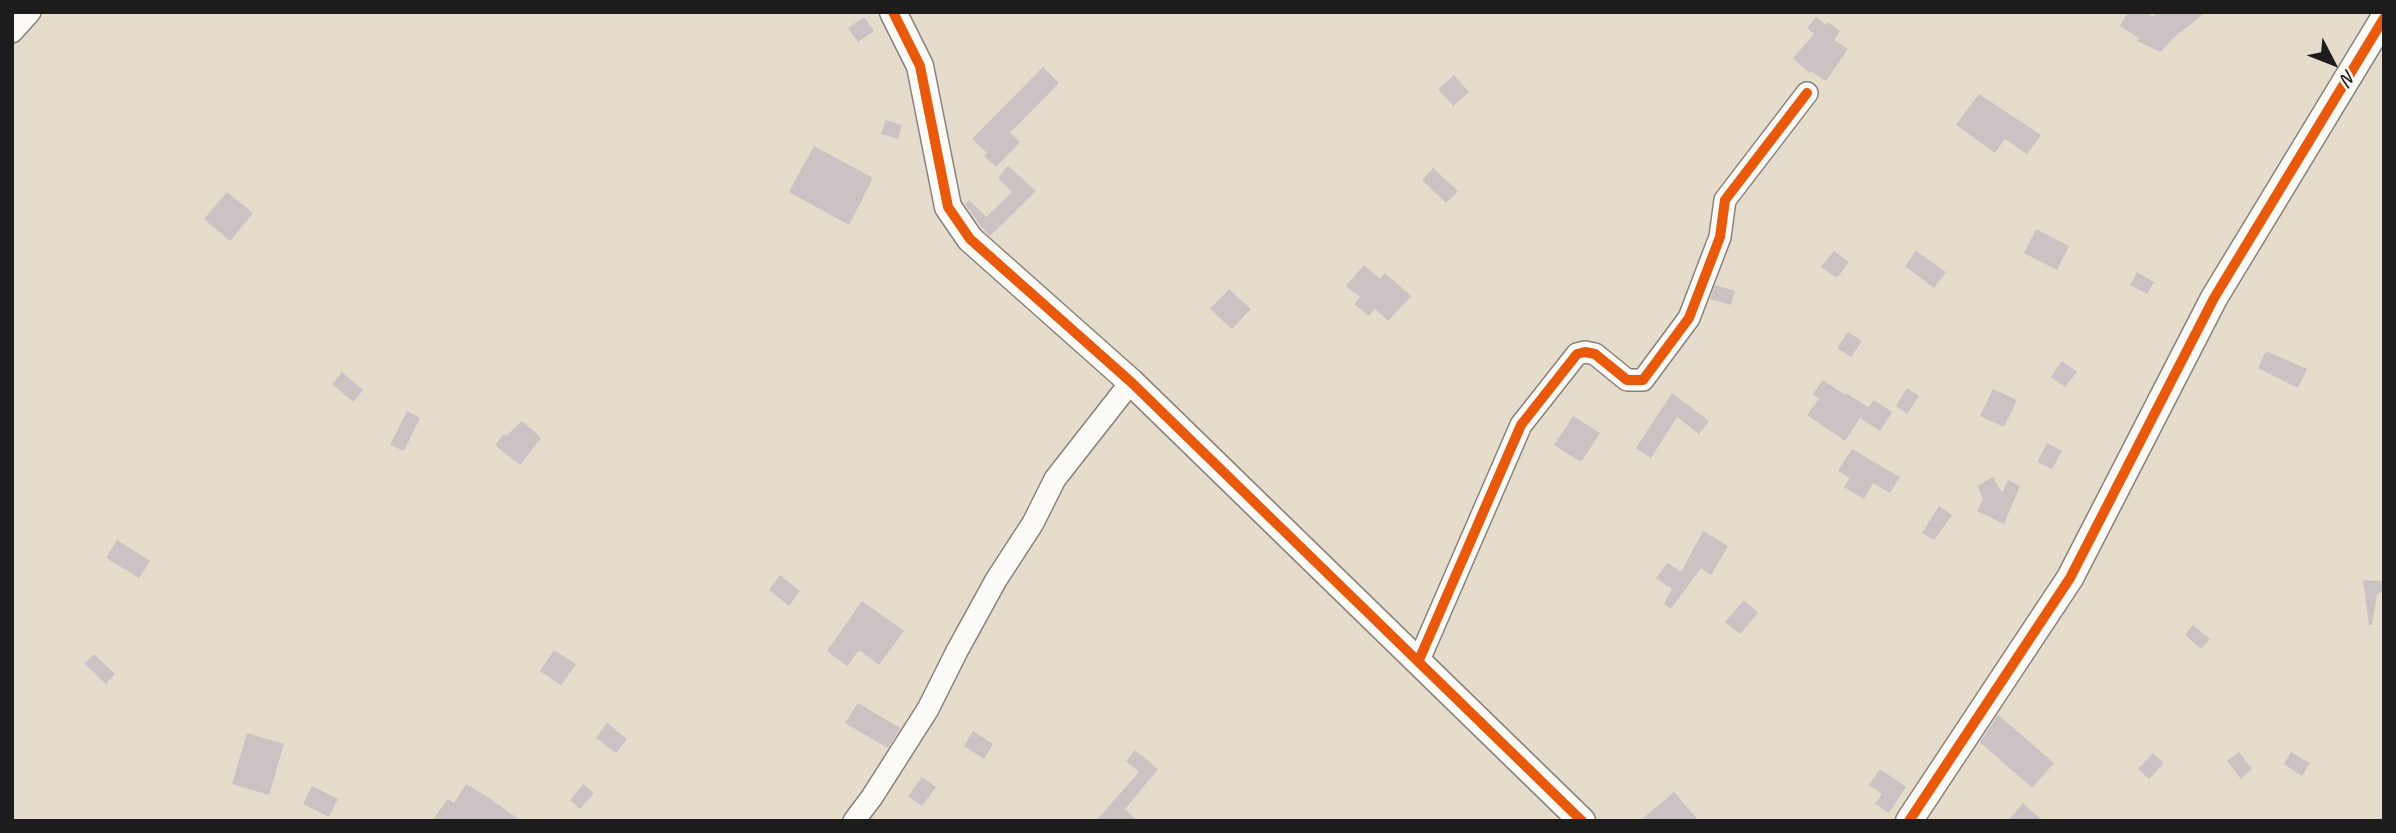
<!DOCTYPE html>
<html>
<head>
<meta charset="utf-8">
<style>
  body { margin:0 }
  #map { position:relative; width:2396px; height:833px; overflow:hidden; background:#e6dccc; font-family:Caveat,sans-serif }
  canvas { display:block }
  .frame { position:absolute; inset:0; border:14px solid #1c1c1c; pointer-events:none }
  .north { position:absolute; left:2298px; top:28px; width:70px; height:70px; -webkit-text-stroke:5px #fbf7ec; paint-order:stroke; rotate:132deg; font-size:19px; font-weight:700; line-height:28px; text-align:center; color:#1c1c1c }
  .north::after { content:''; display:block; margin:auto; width:24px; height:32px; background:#1c1c1c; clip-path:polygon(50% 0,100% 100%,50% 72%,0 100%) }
</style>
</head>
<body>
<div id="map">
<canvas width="2396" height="833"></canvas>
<div class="frame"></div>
<div class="north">N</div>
</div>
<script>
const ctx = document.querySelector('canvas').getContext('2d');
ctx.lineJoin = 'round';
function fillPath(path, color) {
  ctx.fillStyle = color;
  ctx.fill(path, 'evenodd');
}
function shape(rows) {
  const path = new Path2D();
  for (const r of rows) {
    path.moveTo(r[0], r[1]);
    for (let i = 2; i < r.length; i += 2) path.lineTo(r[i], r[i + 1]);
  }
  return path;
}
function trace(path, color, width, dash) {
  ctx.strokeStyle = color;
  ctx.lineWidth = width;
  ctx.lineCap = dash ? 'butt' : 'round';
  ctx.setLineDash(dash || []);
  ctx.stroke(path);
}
const building = shape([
  [2128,12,2146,12,2153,17,2157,12,2206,12,2172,39,2161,52,2137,41,2139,38,2120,26],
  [864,17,874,31,858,42,848,28],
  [1816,17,1826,25,1828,22,1840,31,1834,40,1848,49,1826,81,1811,71,1809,73,1793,58,1814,34,1807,28],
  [1043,67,1059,83,1010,133,1020,142,996,167,984,156,987,153,972,139],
  [1454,75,1469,92,1453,106,1438,89],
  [1979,94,2041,135,2027,154,2005,139,1995,153,1956,125],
  [886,120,902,125,898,139,881,134],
  [814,146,873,178,849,225,789,192],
  [1008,166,1036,191,990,236,982,228,965,204,969,200,986,217,1012,192,998,178],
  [1433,168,1458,191,1446,203,1422,180],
  [227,192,253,213,230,241,204,219],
  [2036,229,2069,246,2057,270,2024,253],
  [1834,251,1849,262,1837,278,1821,267],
  [1916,251,1946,272,1934,288,1905,266],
  [1364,265,1380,279,1385,273,1411,296,1388,321,1375,309,1369,316,1354,304,1360,297,1346,286],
  [2137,272,2154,282,2147,294,2130,285],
  [1715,285,1735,291,1731,305,1710,299],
  [1229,289,1251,309,1232,329,1210,309],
  [1848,332,1862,341,1851,357,1837,348],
  [2266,351,2307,369,2298,388,2258,368],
  [2062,361,2077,372,2065,387,2051,377],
  [342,372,363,390,353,402,332,384],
  [1823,380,1845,395,1846,393,1868,407,1874,400,1892,412,1880,431,1860,418,1845,441,1807,415,1819,399,1813,394],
  [1907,388,1919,396,1907,414,1896,406],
  [1993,389,2017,400,2004,427,1980,416],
  [1672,393,1709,421,1699,434,1677,417,1651,458,1636,448],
  [407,411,420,418,404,451,390,445],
  [1573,416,1600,433,1581,462,1554,445],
  [522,421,541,438,520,465,495,445,504,434,506,436],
  [2047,443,2062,451,2052,469,2037,462],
  [1852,449,1900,477,1890,493,1873,483,1864,499,1844,487,1850,478,1838,471],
  [1993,477,2002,493,2008,480,2020,486,2004,524,1977,511,1983,499,1977,486],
  [1939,506,1952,515,1934,540,1922,533],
  [1703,531,1728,546,1711,575,1701,568,1671,609,1664,604,1672,589,1656,578,1668,563,1681,572],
  [117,540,150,561,139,578,106,558],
  [780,575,800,591,789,606,769,590],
  [2363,580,2384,581,2384,590,2377,594,2372,625,2369,625],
  [1744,600,1758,613,1740,634,1725,622],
  [862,601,904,631,879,665,859,650,847,666,827,651],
  [2193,625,2210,639,2201,649,2185,635],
  [554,650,576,664,561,685,540,671],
  [94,654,115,674,106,684,85,664],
  [858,703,900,728,888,748,845,723],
  [1998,715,2054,763,2032,788,1980,742],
  [607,723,627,739,616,753,596,738],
  [973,731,993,744,984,759,964,746],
  [247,733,284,744,269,795,232,784],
  [1135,750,1158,769,1125,809,1138,821,1096,821,1139,772,1126,761],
  [2239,752,2252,769,2241,779,2227,761],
  [2291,752,2310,763,2302,776,2284,764],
  [2153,753,2164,763,2149,779,2138,769],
  [1880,769,1906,787,1889,813,1875,804,1882,794,1869,785],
  [922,777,936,787,922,806,908,796],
  [466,784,489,798,521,821,432,821,448,799,454,803],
  [583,784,594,793,580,809,570,800],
  [312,786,338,799,329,817,303,804],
  [1674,792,1699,821,1640,821],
  [2023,803,2043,821,2008,821]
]);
const minor = shape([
  [12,32,30,12],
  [1419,660,1521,425,1577,354,1585,352,1595,354,1627,380,1643,380,1689,318,1720,237,1725,200,1807,93],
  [854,821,872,797,928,709,957,651,996,580,1033,523,1055,479,1131,382]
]);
const tertiary = shape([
  [893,12,920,66,948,207,970,239,1131,382,1582,821],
  [1909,821,2070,578,2214,298,2384,18]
]);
const cycleway = shape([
  [893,12,920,66,948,207,970,239,1131,382,1582,821],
  [1419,660,1521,425,1577,354,1585,352,1595,354,1627,380,1643,380,1689,318,1720,237,1725,200,1807,93],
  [1909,821,2070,578,2214,298,2384,18]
]);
fillPath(building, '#cac2c3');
trace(minor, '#87827a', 24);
trace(tertiary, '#87827a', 29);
trace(minor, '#fbfaf7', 21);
trace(tertiary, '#fbfaf7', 26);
trace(cycleway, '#e8590c', 10);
</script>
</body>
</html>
